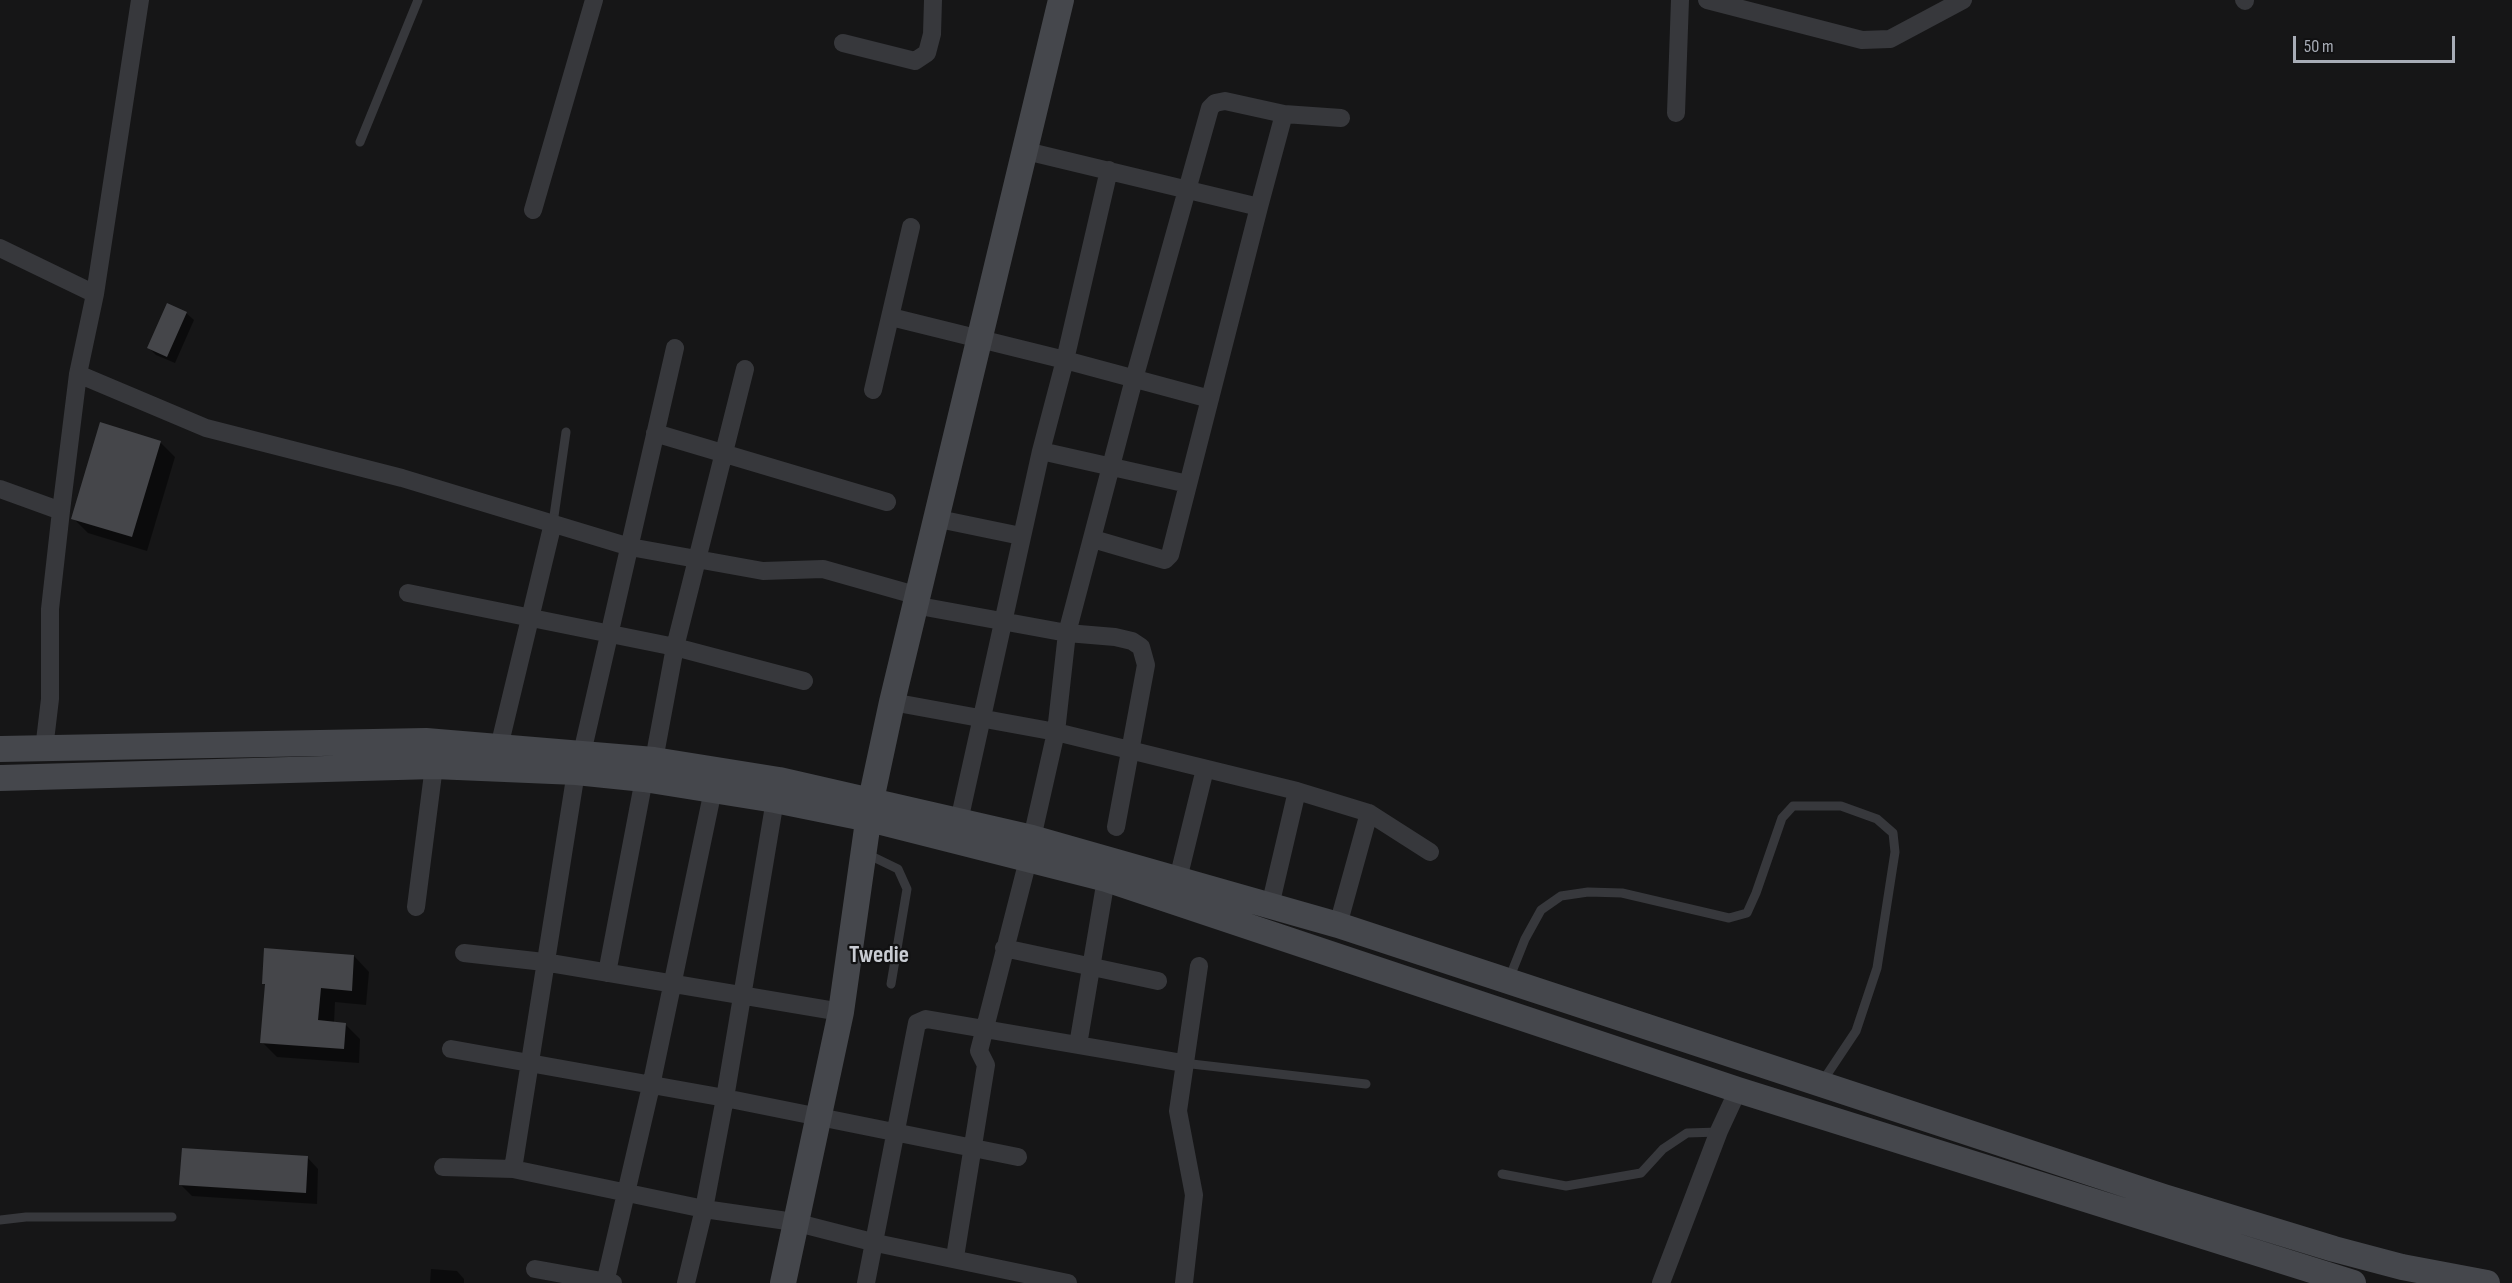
<!DOCTYPE html>
<html>
<head>
<meta charset="utf-8">
<style>
  body { margin:0 }
  #map { position:relative; width:2512px; height:1283px; overflow:hidden; background:#161617; font-family:"Sofia Sans Condensed",sans-serif }
  canvas { display:block }
  .scale { position:absolute; left:2293px; top:36px; width:162px; height:27px; box-sizing:border-box; border:3px solid #a8adb7; border-top:0; padding-left:8px; font-size:18px; line-height:21px; white-space:nowrap; color:#a8adb7; -webkit-text-stroke:4px #111112; paint-order:stroke }
</style>
</head>
<body>
<div id="map">
<canvas width="2512" height="1283"></canvas>
<div class="scale">50 m</div>
</div>
<script>
const ctx = document.querySelector('canvas').getContext('2d');
ctx.lineJoin = 'round';
function fillPath(path, color) {
  ctx.fillStyle = color;
  ctx.fill(path, 'evenodd');
}
function shape(rows) {
  const path = new Path2D();
  for (const r of rows) {
    path.moveTo(r[0], r[1]);
    for (let i = 2; i < r.length; i += 2) path.lineTo(r[i], r[i + 1]);
  }
  return path;
}
function trace(path, color, width, dash) {
  ctx.strokeStyle = color;
  ctx.lineWidth = width;
  ctx.lineCap = dash ? 'butt' : 'round';
  ctx.setLineDash(dash || []);
  ctx.stroke(path);
}
function drawText(font, color, halo, rows, align = 'center') {
  ctx.font = font + ' "Sofia Sans Condensed",sans-serif';
  ctx.lineWidth = 4.5;
  ctx.setLineDash([]);
  ctx.textBaseline = 'middle';
  ctx.strokeStyle = halo;
  ctx.fillStyle = color;
  for (const [text, x, y, turn = 0] of rows) {
    ctx.save();
    ctx.translate(x, y);
    ctx.rotate((+turn || 0) * Math.PI / 180);
    ctx.textAlign = isNaN(turn) ? turn : align;
    if (halo) ctx.strokeText(text, 0, 0);
    ctx.fillText(text, 0, 0);
    ctx.restore();
  }
}
const shadow = shape([
  [186,313,194,320,175,363,156,355,149,348],
  [160,442,175,457,147,551,88,533,73,518],
  [354,956,369,972,366,1005,335,1002,334,1023,345,1024,360,1039,359,1063,277,1057,262,1042,266,986,263,983],
  [307,1157,318,1169,317,1204,192,1196,181,1185],
  [431,1269,457,1271,464,1279,464,1283,430,1283]
]);
const building = shape([
  [167,303,187,312,167,357,147,348],
  [100,422,161,441,132,537,71,519],
  [264,948,354,955,352,991,321,988,318,1020,346,1023,344,1049,260,1043,265,984,262,984],
  [182,1148,308,1156,306,1193,179,1185]
]);
const lane = shape([
  [360,142,418,0],
  [553,523,566,432],
  [867,854,898,869,907,889,891,984],
  [1509,979,1525,939,1541,910,1561,896,1588,892,1622,893,1729,918,1747,913,1756,893,1782,818,1793,806,1841,806,1877,819,1893,833,1895,852,1877,968,1856,1031,1822,1082],
  [1183,1063,1366,1084],
  [1502,1174,1566,1186,1641,1173,1663,1149,1687,1133,1719,1132],
  [0,1220,26,1217,172,1217]
]);
const street = shape([
  [1707,0,1862,40,1890,39,1963,0],
  [2244,0,2245,1],
  [843,43,915,61,927,53,932,34,933,0],
  [1676,113,1680,0],
  [1026,151,1259,207,1170,555,1165,560,1093,539],
  [1259,207,1284,114],
  [533,210,594,0],
  [0,248,95,294],
  [891,317,1065,360,1210,399],
  [78,374,206,428,402,478,630,547,763,571,823,569,915,595],
  [873,390,911,227],
  [655,433,887,502],
  [1041,451,1188,484],
  [0,489,61,511],
  [934,518,1021,536],
  [408,593,675,647,804,681],
  [914,605,1067,633,1115,637,1132,641,1141,647,1146,665,1116,827],
  [892,702,1056,732,1297,791,1369,813,1430,852],
  [499,747,553,523],
  [44,749,50,699,50,609,61,511,78,374,95,294,140,0],
  [582,753,675,348],
  [654,760,675,647,745,369],
  [959,821,1041,451,1065,360,1109,170],
  [1032,838,1056,732,1067,633,1134,379,1210,108,1215,103,1225,101,1284,114,1341,118],
  [1178,879,1205,769],
  [1270,906,1297,791],
  [416,907,434,766],
  [1338,925,1369,813],
  [1004,948,1158,981],
  [464,953,544,962,841,1012],
  [607,973,644,779],
  [1078,1045,1106,879],
  [451,1049,725,1098,1018,1157],
  [443,1167,513,1169,704,1209,794,1222,876,1243,1068,1283],
  [513,1169,576,772],
  [955,1257,986,1065,979,1051,1028,860],
  [535,1269,613,1283],
  [605,1283,651,1086,713,790],
  [686,1283,704,1209,725,1098,775,800],
  [866,1283,917,1023,926,1019,1183,1063],
  [1184,1283,1194,1195,1178,1111,1199,966],
  [1661,1283,1719,1131,1738,1090]
]);
const secondary = shape([
  [0,749,426,741,654,760,779,780,1032,838,1338,925,2164,1197,2334,1249,2402,1267,2487,1283],
  [0,778,434,766,576,772,644,779,775,800,869,819,1106,879,1738,1090,2353,1283],
  [783,1283,841,1012,871,800,892,702,1061,0]
]);
const quarterNames = [
  ["Twedie",879,956]
];
fillPath(shadow, '#0007');
fillPath(building, '#45464a');
trace(lane, '#37383c', 9);
trace(street, '#37383c', 18);
trace(secondary, '#45474c', 26);
drawText('bold 24px', '#c9ccd3', '#111112', quarterNames);
</script>
</body>
</html>
